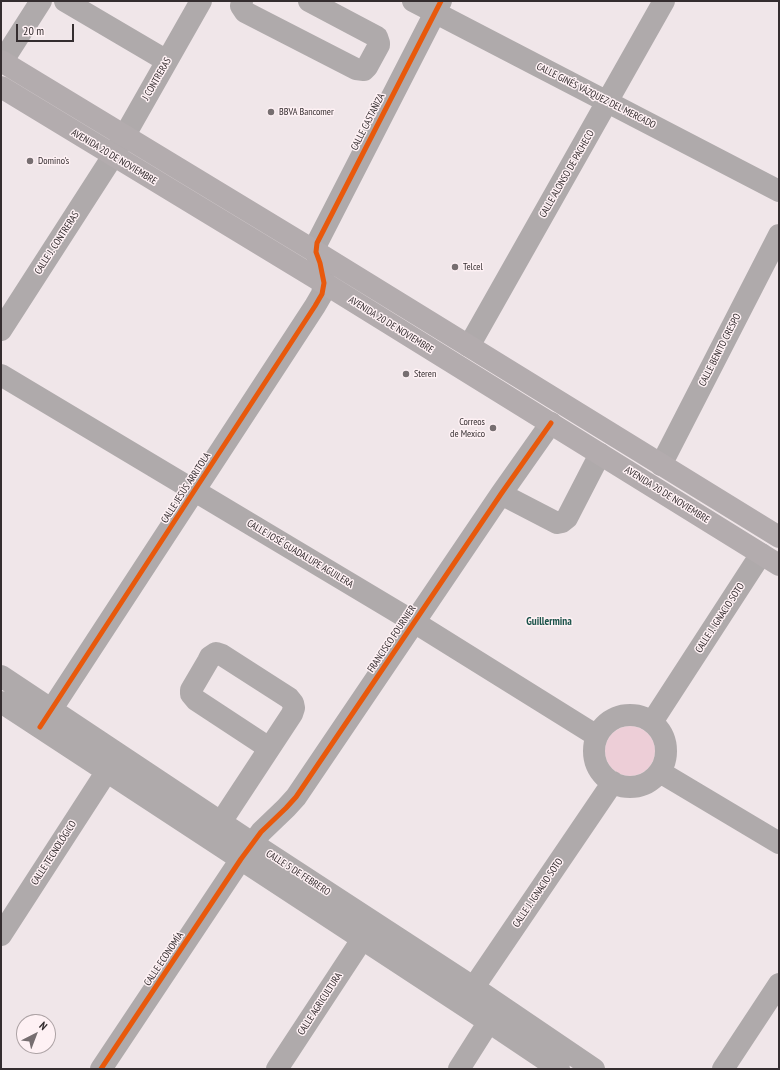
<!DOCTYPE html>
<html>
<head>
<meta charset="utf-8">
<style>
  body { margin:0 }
  #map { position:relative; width:780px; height:1070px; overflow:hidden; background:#f0e6e9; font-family:"PT Sans Narrow",sans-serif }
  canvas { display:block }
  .frame { position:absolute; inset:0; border:2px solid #342d2f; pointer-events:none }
  .north { position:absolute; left:16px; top:1014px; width:40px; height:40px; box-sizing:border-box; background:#fef1f4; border:1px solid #ada3a5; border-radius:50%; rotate:42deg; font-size:11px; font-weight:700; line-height:16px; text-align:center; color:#342d2f }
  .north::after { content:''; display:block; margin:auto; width:14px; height:18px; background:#766e70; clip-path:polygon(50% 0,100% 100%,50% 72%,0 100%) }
  .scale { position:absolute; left:16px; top:24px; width:58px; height:18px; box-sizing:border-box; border:2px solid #342d2f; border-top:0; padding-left:5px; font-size:12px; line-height:14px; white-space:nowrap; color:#342d2f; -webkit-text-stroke:3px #fef1f4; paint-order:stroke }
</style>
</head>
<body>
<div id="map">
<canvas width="780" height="1070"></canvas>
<div class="frame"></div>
<div class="north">N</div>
<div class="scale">20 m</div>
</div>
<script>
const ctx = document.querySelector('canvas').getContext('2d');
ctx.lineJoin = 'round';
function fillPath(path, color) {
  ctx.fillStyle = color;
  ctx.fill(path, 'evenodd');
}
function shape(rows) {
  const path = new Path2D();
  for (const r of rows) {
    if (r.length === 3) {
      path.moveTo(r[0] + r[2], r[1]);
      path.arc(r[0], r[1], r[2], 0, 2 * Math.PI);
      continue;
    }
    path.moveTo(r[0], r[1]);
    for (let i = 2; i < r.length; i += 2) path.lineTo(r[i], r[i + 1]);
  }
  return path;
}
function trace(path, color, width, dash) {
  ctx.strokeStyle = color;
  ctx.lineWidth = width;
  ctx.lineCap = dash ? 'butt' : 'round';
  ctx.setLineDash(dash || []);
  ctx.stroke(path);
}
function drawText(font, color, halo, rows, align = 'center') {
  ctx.font = font + ' "PT Sans Narrow",sans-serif';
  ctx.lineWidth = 3;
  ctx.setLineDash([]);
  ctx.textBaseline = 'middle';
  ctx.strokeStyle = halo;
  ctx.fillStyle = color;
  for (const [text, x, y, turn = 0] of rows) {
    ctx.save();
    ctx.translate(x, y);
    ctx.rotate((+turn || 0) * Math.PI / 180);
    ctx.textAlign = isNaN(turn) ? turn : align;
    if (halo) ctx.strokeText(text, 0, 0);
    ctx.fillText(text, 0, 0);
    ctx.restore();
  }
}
const green = shape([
  [630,751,25]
]);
const minor = shape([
  [65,1,167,61],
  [242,1,241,6,245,12,356,69,364,70,367,67,379,45,379,43,377,37,309,1],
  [413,1,779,191],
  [2,62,41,1],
  [1,330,113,156,201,1],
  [469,346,664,1],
  [1,375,414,622,597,736],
  [661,465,779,235],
  [501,494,557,523,562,522,567,518,600,454],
  [1,676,252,843,473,987,594,1069],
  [1,702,489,1022,559,1069],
  [630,751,36],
  [652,722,761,554],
  [40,727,315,306,322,294,324,283,320,263,316,252,317,243,441,1],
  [660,772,779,843],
  [221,822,292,714,294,708,293,703,289,698,222,655,216,653,210,657,208,661,191,690,191,694,196,700,269,748],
  [1,935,107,771],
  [465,1000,613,782],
  [101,1069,241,859,261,832,286,808,296,797,501,494,551,423],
  [277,1069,363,938],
  [459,1069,497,1009],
  [723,1069,779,984]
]);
const major = shape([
  [1,61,316,252,779,537],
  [1,87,324,283,779,565]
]);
const cycleway = shape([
  [40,727,315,306,322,294,324,283,320,263,316,252,317,243,441,1],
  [101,1069,241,859,261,832,286,808,296,797,501,494,551,423]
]);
const markers = [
  [271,112,4,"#766e70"],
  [30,161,4,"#766e70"],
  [455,267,4,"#766e70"],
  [406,374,4,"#766e70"],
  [493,428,4,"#766e70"]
];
const streetNames = [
  ["J CONTRERAS",157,79,-60],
  ["CALLE GINÉS VÁZQUEZ DEL MERCADO",596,96,27],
  ["CALLE CASTAÑIZA",368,122,-63],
  ["AVENIDA 20 DE NOVIEMBRE",114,157,31],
  ["CALLE ALONSO DE PACHECO",567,174,-60],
  ["CALLE J. CONTRERAS",57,243,-57],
  ["AVENIDA 20 DE NOVIEMBRE",391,325,32],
  ["CALLE BENITO CRESPO",720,350,-63],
  ["CALLE JESÚS ARRITOLA",186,488,-57],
  ["AVENIDA 20 DE NOVIEMBRE",667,495,32],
  ["CALLE JOSÉ GUADALUPE AGUILERA",300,554,31],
  ["CALLE J. IGNACIO SOTO",720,618,-57],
  ["FRANCISCO FOURNIER",392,639,-56],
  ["CALLE TECNOLÓGICO",54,853,-57],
  ["CALLE 5 DE FEBRERO",298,873,33],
  ["CALLE J. IGNACIO SOTO",538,893,-56],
  ["CALLE ECONOMÍA",164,959,-56],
  ["CALLE AGRICULTURA",320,1004,-57]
];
const poiNames = [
  ["BBVA Bancomer",279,112],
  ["Domino's",38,161],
  ["Telcel",463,267],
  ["Steren",414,374],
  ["Correos",485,422,"right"],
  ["de Mexico",485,434,"right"]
];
const neighbourhoodNames = [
  ["Guillermina",549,622]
];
fillPath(green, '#edced7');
trace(minor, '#afaaab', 22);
trace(major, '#b3acae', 22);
trace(cycleway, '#e8590c', 5);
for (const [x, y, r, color] of markers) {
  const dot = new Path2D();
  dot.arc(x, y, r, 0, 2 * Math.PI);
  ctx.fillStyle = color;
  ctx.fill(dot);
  trace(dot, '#fef1f4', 1.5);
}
drawText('10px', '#342d2f', '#fef1f4', streetNames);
drawText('10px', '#342d2f', '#fef1f4', poiNames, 'left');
drawText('bold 11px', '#1b534a', '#fef1f4', neighbourhoodNames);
</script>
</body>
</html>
